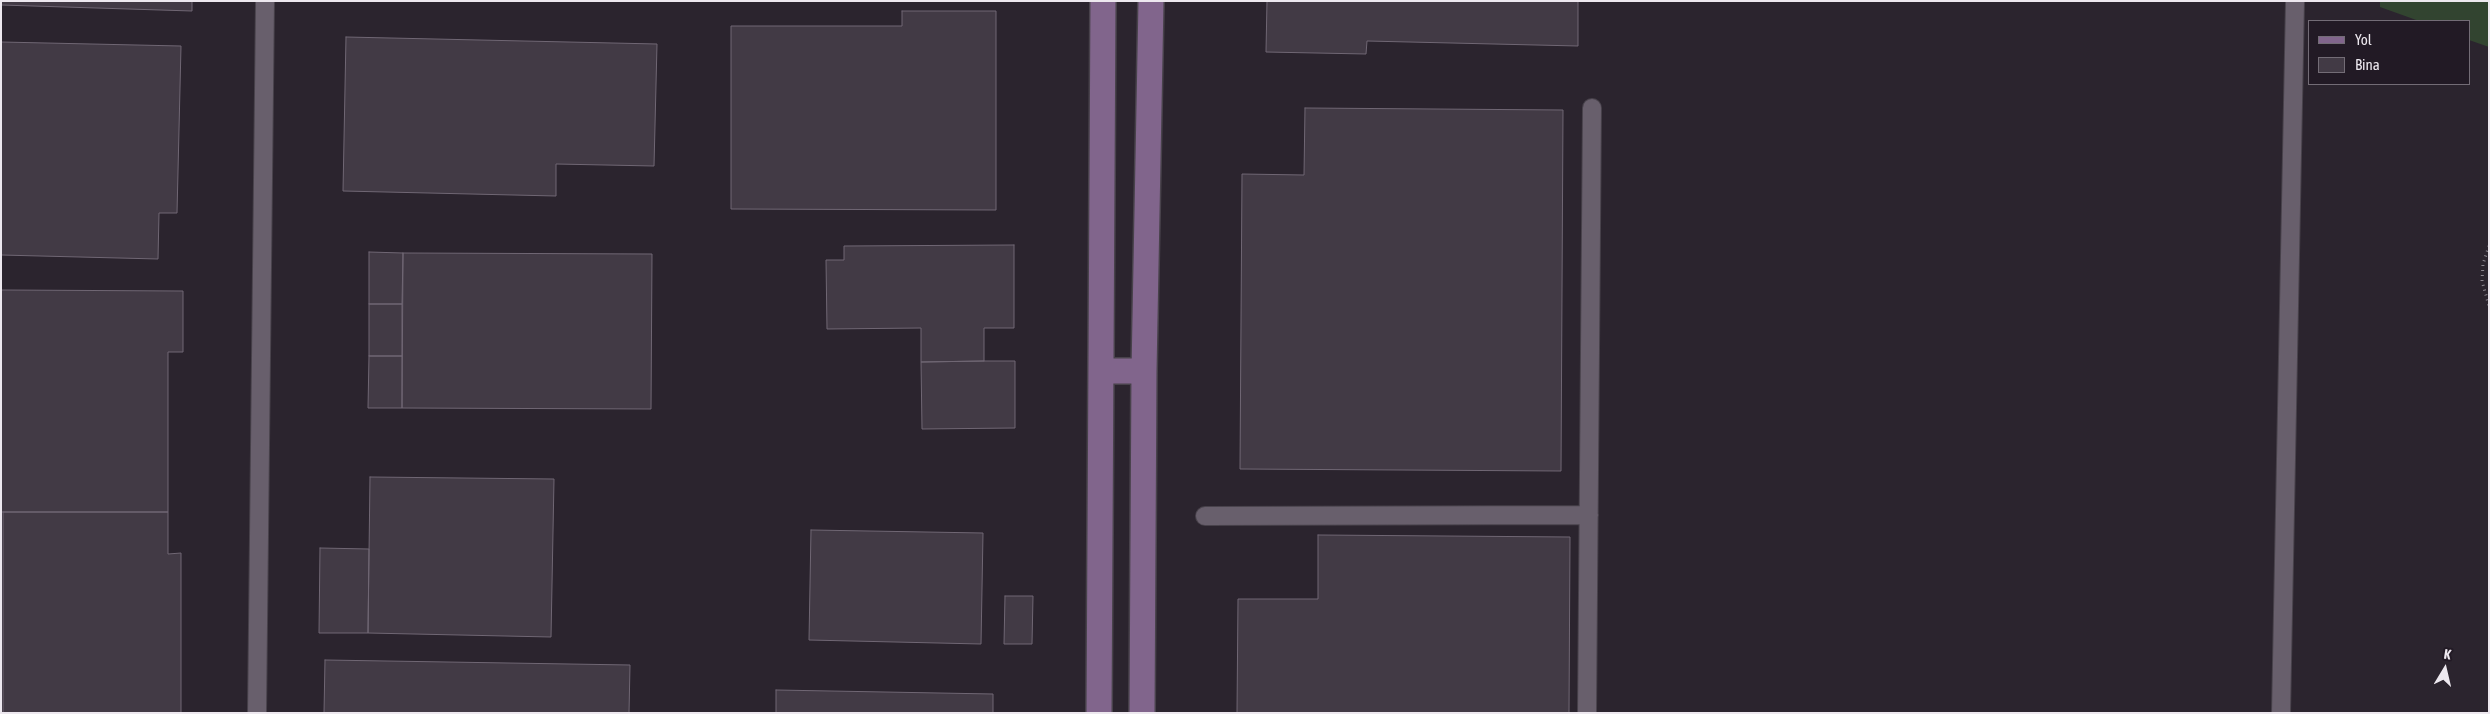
<!DOCTYPE html>
<html>
<head>
<meta charset="utf-8">
<style>
  body { margin:0 }
  #map { position:relative; width:2490px; height:714px; overflow:hidden; background:#2b242e; font-family:"Asap Condensed",sans-serif }
  canvas { display:block }
  .frame { position:absolute; inset:0; border:2px solid #ede8ef; pointer-events:none }
  .legend { position:absolute; left:2308px; top:20px; width:162px; height:65px; box-sizing:border-box; background:#221a25; border:1px solid #736c76; margin:0; padding:6px 9px; list-style:none; font-size:15px; color:#ede8ef }
  .legend li { display:flex; align-items:center; gap:10px; height:25px }
  .legend b { width:25px; border:1px solid #736c76 }
  .north { position:absolute; left:2420px; top:644px; width:50px; height:50px; -webkit-text-stroke:4px #221a25; paint-order:stroke; rotate:9deg; font-size:14px; font-weight:700; line-height:20px; text-align:center; color:#ede8ef }
  .north::after { content:''; display:block; margin:auto; width:18px; height:22px; background:#ede8ef; clip-path:polygon(50% 0,100% 100%,50% 72%,0 100%) }
</style>
</head>
<body>
<div id="map">
<canvas width="2490" height="714"></canvas>
<div class="frame"></div>
<ul class="legend">
<li><b style="height:6px;background:#81658c"></b>Yol</li>
<li><b style="height:14px;background:#423a45"></b>Bina</li>
</ul>
<div class="north">K</div>
</div>
<script>
const ctx = document.querySelector('canvas').getContext('2d');
ctx.lineJoin = 'round';
function fillPath(path, color) {
  ctx.fillStyle = color;
  ctx.fill(path, 'evenodd');
}
function shape(rows) {
  const path = new Path2D();
  for (const r of rows) {
    path.moveTo(r[0], r[1]);
    for (let i = 2; i < r.length; i += 2) path.lineTo(r[i], r[i + 1]);
  }
  return path;
}
function trace(path, color, width, dash) {
  ctx.strokeStyle = color;
  ctx.lineWidth = width;
  ctx.lineCap = dash ? 'butt' : 'round';
  ctx.setLineDash(dash || []);
  ctx.stroke(path);
}
const green = shape([
  [2380,1,2489,1,2489,47,2469,40,2469,21,2419,21,2380,7]
]);
const building = shape([
  [1,1,192,1,192,11,1,5,1,1],
  [1267,1,1578,1,1578,46,1367,41,1366,54,1266,52,1267,1],
  [902,11,996,11,996,210,731,209,731,26,902,26,902,11],
  [346,37,657,44,654,166,556,164,556,196,343,191,346,37],
  [1,42,181,46,177,213,159,213,158,259,1,255,1,42],
  [1305,108,1563,110,1561,471,1240,469,1242,174,1304,175,1305,108],
  [1014,245,1014,328,984,328,984,361,921,362,921,328,827,329,826,260,844,260,844,246,1014,245],
  [369,252,403,253,402,304,369,304,369,252],
  [403,253,652,254,651,409,402,408,403,253],
  [1,290,183,291,183,352,168,352,168,512,1,512,1,290],
  [369,304,402,304,402,356,369,356,369,304],
  [369,356,402,356,402,408,368,408,369,356],
  [984,361,1015,361,1015,428,922,429,921,362,984,361],
  [370,477,554,479,551,637,368,633,370,477],
  [3,512,168,512,168,554,181,553,181,713,3,713,3,512],
  [811,530,983,533,981,644,809,640,811,530],
  [1318,535,1570,537,1569,713,1237,713,1238,599,1318,599,1318,535],
  [320,548,369,549,368,633,319,633,320,548],
  [1005,596,1033,596,1032,644,1004,644,1005,596],
  [325,660,630,665,629,713,324,713,325,660],
  [776,690,993,694,993,713,776,713,776,690]
]);
const path = shape([
  [2489,246,2483,264,2482,281,2489,306]
]);
const street = shape([
  [1205,516,1589,515],
  [257,713,265,1],
  [1587,713,1592,108],
  [2281,713,2295,1]
]);
const secondary = shape([
  [1101,371,1144,371],
  [1099,713,1103,1],
  [1142,713,1144,371,1151,1]
]);
fillPath(green, '#324430');
fillPath(building, '#423a45');
trace(building, '#706774', 1);
trace(street, '#48424b', 20);
trace(secondary, '#48424b', 28);
trace(path, '#8c868f', 3, [1, 4]);
trace(street, '#685f6c', 18);
trace(secondary, '#81658c', 25);
</script>
</body>
</html>
